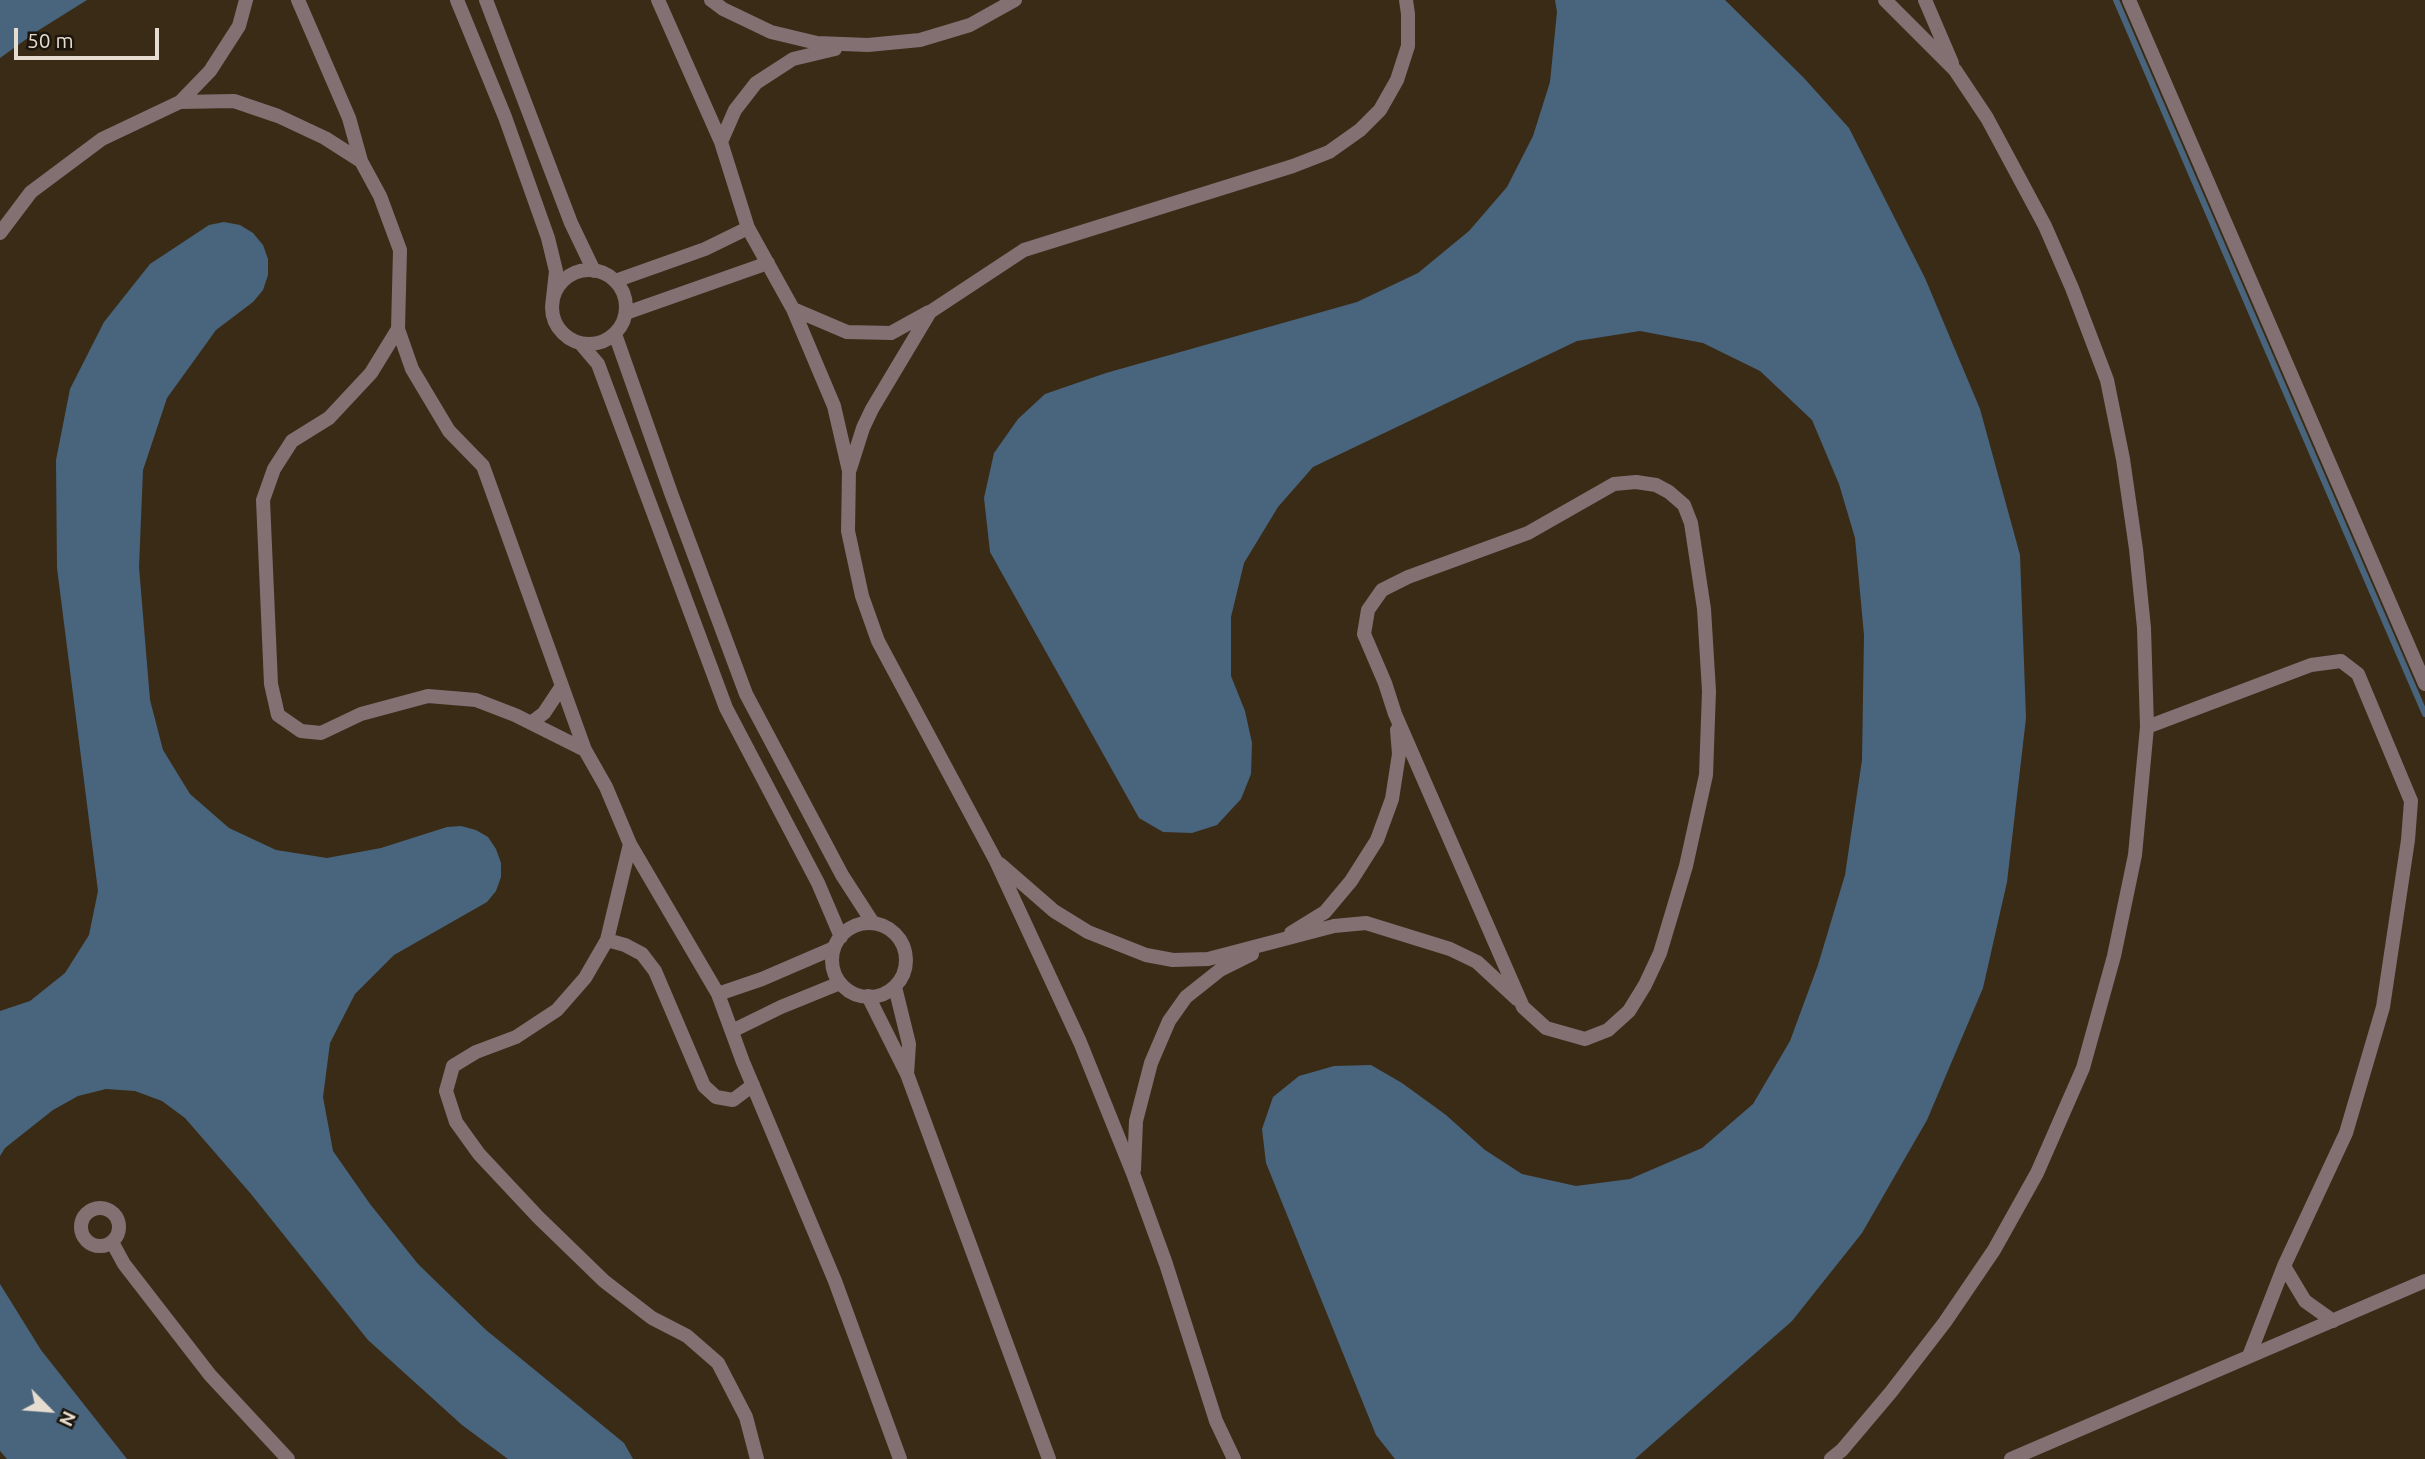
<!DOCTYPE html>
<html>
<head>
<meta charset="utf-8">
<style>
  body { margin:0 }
  #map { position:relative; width:2425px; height:1459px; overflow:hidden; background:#3a2b17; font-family:Ubuntu,sans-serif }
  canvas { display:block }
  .north { position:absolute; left:14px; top:1375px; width:70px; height:70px; -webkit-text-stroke:5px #1c150c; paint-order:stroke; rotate:115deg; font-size:19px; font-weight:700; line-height:28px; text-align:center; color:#e6dcd0 }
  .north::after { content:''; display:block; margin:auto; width:24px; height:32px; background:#e6dcd0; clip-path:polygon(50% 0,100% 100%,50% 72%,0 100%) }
  .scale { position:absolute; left:14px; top:28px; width:145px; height:32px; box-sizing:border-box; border:4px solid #e6dcd0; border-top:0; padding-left:9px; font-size:21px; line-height:24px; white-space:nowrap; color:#e6dcd0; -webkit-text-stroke:5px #1c150c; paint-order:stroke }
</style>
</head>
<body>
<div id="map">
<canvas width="2425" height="1459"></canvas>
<div class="north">N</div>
<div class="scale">50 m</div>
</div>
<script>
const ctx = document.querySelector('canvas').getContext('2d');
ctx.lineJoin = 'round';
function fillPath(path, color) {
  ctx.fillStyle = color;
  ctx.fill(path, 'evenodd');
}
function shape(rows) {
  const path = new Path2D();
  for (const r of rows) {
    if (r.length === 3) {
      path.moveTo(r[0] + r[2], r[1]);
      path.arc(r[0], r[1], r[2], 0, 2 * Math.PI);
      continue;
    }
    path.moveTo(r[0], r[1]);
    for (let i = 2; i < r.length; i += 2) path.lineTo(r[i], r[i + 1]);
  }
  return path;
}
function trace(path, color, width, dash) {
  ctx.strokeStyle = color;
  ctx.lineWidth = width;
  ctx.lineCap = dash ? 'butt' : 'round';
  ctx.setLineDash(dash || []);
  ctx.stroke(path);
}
const water = shape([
  [0,0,87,0,39,30,0,58],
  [1555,0,1725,0,1803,77,1849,128,1925,278,1980,409,2020,555,2026,718,2007,882,1983,988,1927,1120,1862,1233,1792,1321,1635,1459,1395,1459,1376,1435,1266,1163,1262,1129,1273,1097,1299,1076,1334,1066,1371,1065,1402,1083,1446,1115,1485,1150,1522,1174,1576,1186,1630,1179,1702,1148,1753,1104,1790,1041,1818,965,1845,875,1862,760,1864,635,1855,538,1839,484,1812,420,1760,371,1703,343,1640,331,1577,341,1313,467,1278,507,1244,563,1231,617,1231,676,1245,711,1252,743,1251,774,1241,799,1217,825,1192,833,1163,832,1139,818,990,552,984,498,994,453,1018,419,1045,394,1106,373,1357,302,1418,273,1469,231,1507,187,1533,136,1550,82,1557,12],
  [224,222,240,225,253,233,263,245,268,259,268,275,263,290,253,302,216,330,167,398,143,470,139,567,150,700,163,750,190,794,229,828,276,850,327,858,381,848,447,827,461,826,476,830,488,837,496,849,501,863,501,877,496,891,487,902,394,955,355,994,330,1043,323,1097,333,1151,370,1204,418,1264,486,1330,624,1443,633,1459,508,1459,462,1425,368,1340,251,1194,185,1118,162,1101,135,1091,106,1089,78,1096,53,1110,5,1148,0,1156,0,1011,30,1001,65,973,89,935,98,891,57,568,56,460,70,389,104,322,150,264,209,225],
  [0,1284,41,1350,127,1459,7,1459,0,1451]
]);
const stream = shape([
  [2116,0,2425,714]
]);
const minor = shape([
  [298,0,349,118,361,161,380,196,400,250,398,329,412,369,449,431,483,466,585,750,606,787,630,844,718,994,743,1062,835,1281,900,1459],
  [457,0,505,117,548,238,556,271,552,307],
  [486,0,571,223,594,271],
  [658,0,721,142,748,228,793,309,834,406,849,471,848,531,862,596,878,641,996,861,1080,1042,1134,1176,1166,1264,1216,1421,1234,1459],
  [711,0,723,9,771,32,817,43,868,45,920,40,970,25,1015,0],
  [1925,0,1952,63],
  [2129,0,2425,684],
  [180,102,210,71,239,26,246,0],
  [721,142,735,110,756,83,793,59,835,49],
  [0,233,31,192,102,139,180,102,234,101,278,116,325,138,361,161],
  [589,307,37],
  [615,281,705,249,748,228],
  [793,309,847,332,891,333,929,312],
  [626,313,768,263],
  [398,329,371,373,329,418,292,441,274,469,263,500,271,684,278,715,301,731,321,733,361,714,428,696,476,700,515,715,585,750],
  [615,334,671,493,746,694,842,875,873,923],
  [581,344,598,364,726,708,818,883,841,937],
  [850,469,863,428,872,409,930,312,1024,250,1293,166,1329,152,1360,130,1380,110,1397,80,1408,46,1408,14,1406,0],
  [1636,482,1656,485,1669,492,1684,505,1691,523,1704,609,1709,691,1706,775,1686,866,1660,953,1645,985,1629,1011,1608,1030,1585,1039,1546,1028,1523,1007,1395,714,1385,683,1364,634,1368,610,1382,590,1408,577,1528,533,1614,484,1636,482],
  [531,723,544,713,562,686],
  [2147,727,2311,665,2341,661,2358,674,2411,801,2408,840,2383,1007,2346,1133,2284,1266,2249,1356],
  [630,844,607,940,585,978,557,1010,516,1037,476,1052,453,1066,446,1091,456,1122,479,1154,538,1217,604,1281,652,1318,687,1336,718,1363,746,1417,757,1459],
  [1000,864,1054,911,1088,932,1146,955,1173,960,1208,959,1334,926,1366,923,1450,949,1477,962,1517,999],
  [869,960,37],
  [1291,933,1325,912,1351,881,1377,840,1392,799,1399,754,1397,730],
  [607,940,625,945,642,954,655,971,704,1086,716,1097,733,1100,753,1085],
  [895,987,909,1044,907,1074],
  [718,994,762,979,834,948],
  [868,996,907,1074,1049,1459],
  [732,1031,781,1007,840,983],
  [1134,1170,1136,1121,1151,1063,1169,1021,1186,997,1220,970,1252,954],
  [100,1227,19],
  [112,1242,124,1264,210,1375,288,1459],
  [2284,1266,2305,1301,2333,1321],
  [1831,1459,1842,1450,1891,1392,1945,1322,1994,1250,2037,1173,2083,1068,2114,956,2135,855,2147,727,2144,628,2136,549,2123,459,2107,380,2072,288,2045,226,1987,118,1955,70,1885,0],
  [2011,1459,2425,1281]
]);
fillPath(water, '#48657d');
trace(stream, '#48657d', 6);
trace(minor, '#827073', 14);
</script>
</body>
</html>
